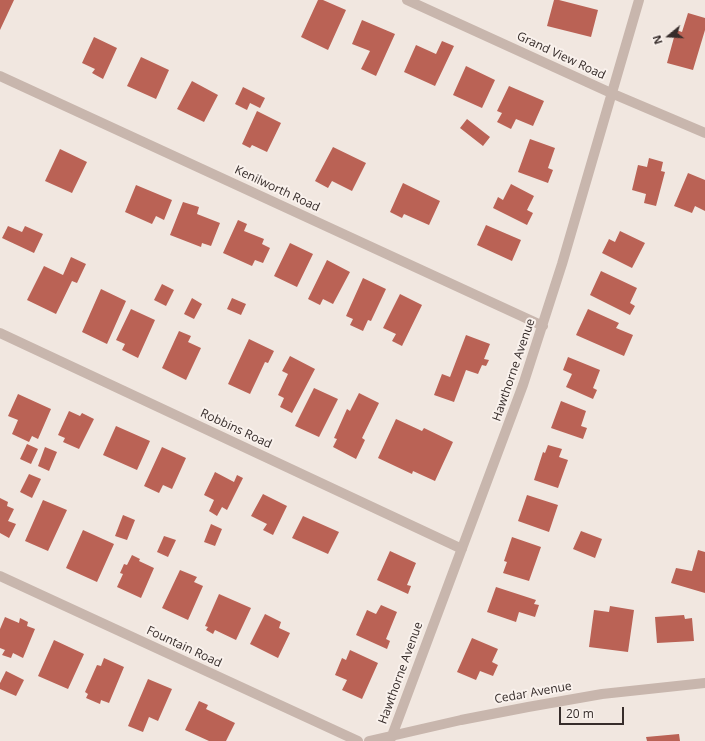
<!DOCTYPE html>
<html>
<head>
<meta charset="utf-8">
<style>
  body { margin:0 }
  #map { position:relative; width:705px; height:741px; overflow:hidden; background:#f1e7e0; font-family:"Open Sans",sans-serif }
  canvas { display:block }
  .north { position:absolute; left:649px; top:16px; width:40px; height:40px; -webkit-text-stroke:3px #f9f1ec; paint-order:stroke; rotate:252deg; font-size:11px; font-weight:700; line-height:16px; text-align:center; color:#372d2b }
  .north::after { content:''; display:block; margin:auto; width:14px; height:18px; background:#372d2b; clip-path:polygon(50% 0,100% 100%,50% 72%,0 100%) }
  .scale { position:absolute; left:559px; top:707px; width:65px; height:18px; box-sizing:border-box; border:2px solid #372d2b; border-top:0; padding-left:5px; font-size:12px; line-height:14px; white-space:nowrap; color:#372d2b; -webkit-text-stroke:3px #f9f1ec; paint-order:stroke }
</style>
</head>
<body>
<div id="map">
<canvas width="705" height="741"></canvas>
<div class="north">N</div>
<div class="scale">20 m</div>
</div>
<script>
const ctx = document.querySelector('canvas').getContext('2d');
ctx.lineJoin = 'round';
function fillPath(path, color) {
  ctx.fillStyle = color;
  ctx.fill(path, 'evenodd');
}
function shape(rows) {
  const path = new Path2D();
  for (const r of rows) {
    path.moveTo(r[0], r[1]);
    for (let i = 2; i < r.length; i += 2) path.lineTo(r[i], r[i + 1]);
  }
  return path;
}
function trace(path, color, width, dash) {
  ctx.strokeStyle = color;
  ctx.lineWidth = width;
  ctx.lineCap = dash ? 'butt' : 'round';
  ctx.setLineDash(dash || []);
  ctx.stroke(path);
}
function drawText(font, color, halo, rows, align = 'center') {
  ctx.font = font + ' "Open Sans",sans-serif';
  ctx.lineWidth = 4;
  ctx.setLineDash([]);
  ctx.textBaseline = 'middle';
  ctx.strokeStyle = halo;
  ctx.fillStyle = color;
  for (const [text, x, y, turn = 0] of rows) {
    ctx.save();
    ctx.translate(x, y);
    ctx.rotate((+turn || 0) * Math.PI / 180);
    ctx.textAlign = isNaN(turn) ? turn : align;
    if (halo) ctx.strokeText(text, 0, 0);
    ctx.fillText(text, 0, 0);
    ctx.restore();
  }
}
const building = shape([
  [0,0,14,0,0,30],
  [318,0,323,0,346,10,328,50,301,37],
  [554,0,559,0,598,10,591,37,547,26],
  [688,13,705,18,705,30,693,70,667,63,676,30,682,32],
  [362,20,395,34,376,76,361,69,370,51,352,44],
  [94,37,117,48,103,79,92,73,95,69,82,63],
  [442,41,454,46,435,86,404,72,416,45,436,54],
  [141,57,169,70,156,99,127,86],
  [466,66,495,80,482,108,453,95],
  [192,81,218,95,204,122,177,109],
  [509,86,544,101,533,126,516,119,511,129,497,122,502,113,497,111],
  [243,87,265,98,260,108,250,103,247,110,235,104],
  [257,111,281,123,267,152,252,145,250,148,242,144],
  [467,119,490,137,483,146,460,128],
  [530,139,555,148,548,168,553,170,548,183,518,172],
  [333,147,366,163,352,191,332,181,328,188,315,181],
  [60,149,87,162,72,193,45,181],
  [649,158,663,162,661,171,665,172,656,206,644,203,646,194,632,190,638,165,647,167],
  [688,173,705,180,705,211,695,206,692,213,674,206],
  [403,183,440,201,429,225,404,214,402,218,390,212],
  [511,184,534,196,527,210,533,213,527,225,493,208,498,197,503,200],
  [136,185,172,200,164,220,156,216,152,224,125,212],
  [183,202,199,207,197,214,220,223,211,246,202,243,201,247,170,235],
  [238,220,247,224,244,231,264,239,262,244,270,248,263,263,255,260,252,266,223,253],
  [486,225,521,240,512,261,477,245],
  [8,226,22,232,25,226,43,234,34,253,2,238],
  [620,231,645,243,632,268,602,253,609,239,615,242],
  [290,243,313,254,297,287,274,276],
  [71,257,86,264,77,283,72,281,56,314,27,300,44,266,63,275],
  [327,260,350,272,333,304,323,299,320,305,308,299],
  [601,271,637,288,630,303,635,306,630,315,590,295],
  [363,278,386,289,371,321,368,320,363,331,350,325,353,319,346,316],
  [162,284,174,290,166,306,154,300],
  [101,289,126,301,107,344,82,332],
  [400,294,422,305,402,346,392,341,396,334,383,328],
  [192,298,202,304,194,319,184,314],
  [232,298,246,304,241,315,227,309],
  [131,309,155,320,138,358,122,350,125,344,116,340],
  [588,309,619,323,616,328,633,335,624,356,576,335],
  [179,331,191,336,188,342,201,348,186,380,162,368],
  [466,335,490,344,484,359,489,360,486,366,482,365,478,374,466,370,454,402,434,395,442,374,450,377],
  [249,339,274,351,268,363,265,362,250,394,228,384],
  [290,356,315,369,292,413,280,407,284,398,278,395,288,374,282,371],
  [568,357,600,370,593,388,597,390,593,399,566,387,572,374,563,370],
  [314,388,338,399,319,437,295,426],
  [359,393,379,403,362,438,365,440,356,459,333,447,337,439,334,438,347,409,350,411],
  [18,394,51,409,38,439,32,436,29,442,12,434,18,420,8,416],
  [561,401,586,411,581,426,587,428,583,439,551,428],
  [69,411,80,416,82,413,94,419,79,449,63,442,65,438,58,435],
  [396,419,422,431,424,428,453,442,435,481,413,471,412,474,378,458],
  [116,426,150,441,137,470,103,455],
  [27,444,38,449,31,464,20,459],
  [548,445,562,449,559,457,568,460,558,488,534,480,543,452,545,453],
  [45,447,57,452,49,471,38,466],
  [162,447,186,458,172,489,163,485,159,493,144,486],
  [215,472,234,482,237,475,243,478,227,510,222,507,217,516,209,511,214,500,204,495],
  [29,474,41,479,32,498,20,492],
  [263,494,287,506,273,535,263,530,267,524,251,516],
  [527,495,558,505,549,532,518,521],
  [0,498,8,502,7,506,14,509,8,521,16,524,9,538,0,533],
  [43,500,67,510,48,551,25,541],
  [123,515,135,520,127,540,115,536],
  [303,516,339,532,328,554,292,538],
  [211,524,222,529,215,546,204,542],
  [83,530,114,544,97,582,66,568],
  [581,531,602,539,595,558,573,549],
  [164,536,176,540,168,557,157,552],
  [512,537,541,547,529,581,503,573,507,562,504,561],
  [698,550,705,552,705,593,671,583,676,568,692,571],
  [390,551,416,563,407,585,411,586,408,594,377,580],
  [132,555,140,559,139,561,154,568,141,598,117,587,123,574,120,573,124,564,127,565],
  [180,570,197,577,194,582,203,586,188,620,162,608],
  [496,587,536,600,534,604,539,605,535,617,519,612,516,622,487,612],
  [219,594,251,608,236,640,215,630,213,634,206,630,208,627,205,626],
  [381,605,397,612,386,639,390,641,387,649,356,635,367,610,376,614],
  [610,606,634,610,628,652,589,647,594,610,609,612],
  [265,614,281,622,279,628,290,633,278,658,250,644],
  [684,615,685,619,692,618,694,641,657,643,655,617],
  [5,617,19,623,20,618,28,622,27,626,35,629,23,658,13,653,11,658,2,655,5,650,0,648,0,629],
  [472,638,498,649,492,662,498,665,493,676,480,671,476,680,457,672],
  [54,640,84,654,68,689,38,676],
  [350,650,378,663,362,699,342,690,347,680,335,675,342,658,346,660],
  [104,658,124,667,109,703,101,700,100,704,86,698,88,694,85,692,97,665,101,666],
  [6,671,24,680,16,696,0,689,0,683],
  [148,679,172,689,158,721,149,717,143,732,128,726],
  [199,701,208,705,206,709,235,723,226,741,209,741,185,730],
  [679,734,680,741,647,741,646,737]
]);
const minor = shape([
  [407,0,611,93,705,133],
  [0,76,543,326],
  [0,333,462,549],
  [0,576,358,741],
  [369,741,461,720,528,707,602,694,705,683],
  [390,741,523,385,562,264,639,0]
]);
const streetNames = [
  ["Grand View Road",561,56,25],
  ["Kenilworth Road",277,189,25],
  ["Hawthorne Avenue",514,370,-71],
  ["Robbins Road",236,429,25],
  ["Fountain Road",184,647,25],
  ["Hawthorne Avenue",401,673,-70],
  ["Cedar Avenue",533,693,-10]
];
fillPath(building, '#ba6255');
trace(minor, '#c8b6ad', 10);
drawText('12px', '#372d2b', '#f9f1ec', streetNames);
</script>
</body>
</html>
